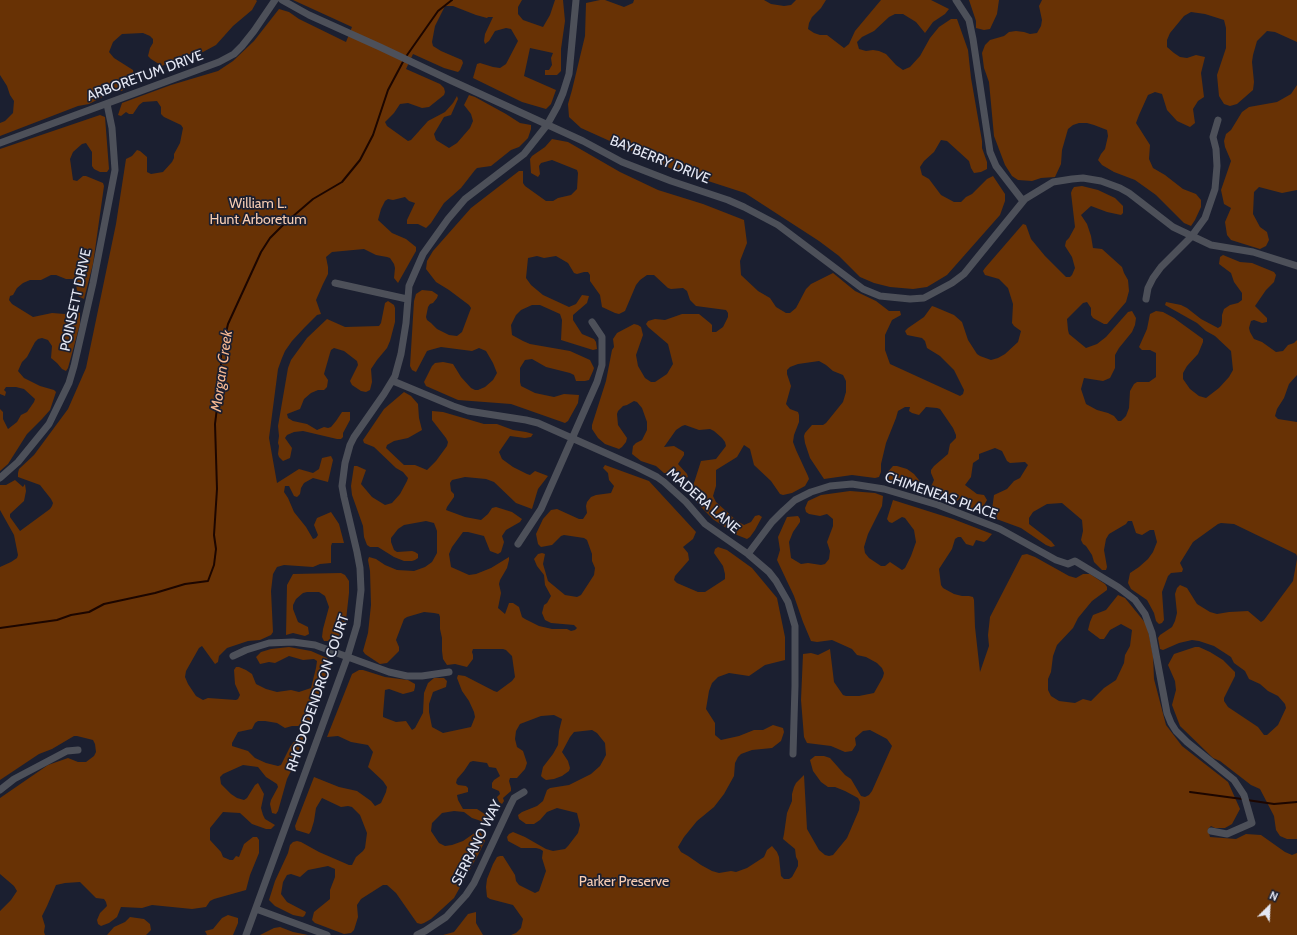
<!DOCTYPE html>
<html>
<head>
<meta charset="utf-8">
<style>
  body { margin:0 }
  #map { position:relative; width:1297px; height:935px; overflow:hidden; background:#1b1f30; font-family:Cabin,sans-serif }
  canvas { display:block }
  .north { position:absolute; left:1249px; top:887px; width:40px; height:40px; -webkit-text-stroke:3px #1b1f30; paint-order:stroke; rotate:24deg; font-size:11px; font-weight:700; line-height:16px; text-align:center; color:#e5e8f4 }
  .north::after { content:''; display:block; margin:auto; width:14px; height:18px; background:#e5e8f4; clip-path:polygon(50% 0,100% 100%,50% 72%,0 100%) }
</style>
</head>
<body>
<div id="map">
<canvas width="1297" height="935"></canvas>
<div class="north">N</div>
</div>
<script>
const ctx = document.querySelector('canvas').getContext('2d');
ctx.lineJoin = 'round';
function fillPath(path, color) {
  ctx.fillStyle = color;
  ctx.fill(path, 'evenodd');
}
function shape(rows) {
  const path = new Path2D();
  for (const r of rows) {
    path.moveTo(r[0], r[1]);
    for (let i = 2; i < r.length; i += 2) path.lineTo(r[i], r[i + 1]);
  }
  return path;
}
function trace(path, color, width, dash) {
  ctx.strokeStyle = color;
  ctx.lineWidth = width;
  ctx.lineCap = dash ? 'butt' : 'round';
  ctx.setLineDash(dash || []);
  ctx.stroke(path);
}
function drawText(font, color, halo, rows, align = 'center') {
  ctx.font = font + ' Cabin,sans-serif';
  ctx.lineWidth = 3.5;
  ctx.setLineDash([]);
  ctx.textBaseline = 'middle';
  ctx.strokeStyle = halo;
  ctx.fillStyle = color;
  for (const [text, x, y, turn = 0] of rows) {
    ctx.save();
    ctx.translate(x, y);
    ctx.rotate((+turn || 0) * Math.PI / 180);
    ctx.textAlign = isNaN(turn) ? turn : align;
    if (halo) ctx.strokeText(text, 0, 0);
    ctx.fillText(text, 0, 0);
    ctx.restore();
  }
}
const green = shape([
  [0,0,256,0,257,1,252,10,233,26,216,45,203,52,185,55,162,66,151,59,148,56,150,48,153,43,153,39,150,36,143,33,122,34,113,42,109,52,114,58,133,70,134,77,122,91,114,91,89,104,78,106,0,136,0,123,5,121,13,113,14,101,10,95,7,86,0,75],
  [293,0,522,0,518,7,518,14,523,20,543,27,550,15,555,0,563,0,565,21,561,49,561,71,557,75,545,75,545,70,549,70,552,65,551,58,553,53,530,48,524,76,556,90,551,104,546,109,522,102,473,78,477,64,480,63,493,67,500,68,506,64,518,41,511,29,506,28,495,31,489,41,485,44,484,41,485,34,493,17,488,17,487,18,476,15,453,6,445,6,435,26,432,42,433,46,441,51,462,60,463,63,460,70,458,72,444,68,413,54,406,69,440,84,444,88,445,92,444,95,429,107,422,108,408,103,400,104,394,113,385,122,387,126,408,141,411,140,428,121,445,112,453,103,457,96,458,99,451,115,444,117,434,134,436,140,449,148,457,143,470,128,473,121,471,114,464,105,469,95,475,97,506,114,520,123,531,125,531,129,528,138,519,147,511,150,491,166,477,168,475,170,461,188,444,203,431,223,426,228,418,224,407,224,407,220,415,203,409,201,405,197,393,200,388,199,385,201,381,209,378,220,392,233,406,239,416,247,416,251,398,283,394,278,395,268,394,264,390,258,387,257,376,255,364,249,332,252,326,257,328,267,328,274,323,284,316,300,321,314,317,315,305,327,292,341,285,351,282,358,278,369,269,438,277,483,299,469,313,473,319,469,322,458,331,456,333,460,328,482,313,478,304,483,301,488,300,494,297,497,294,496,289,486,285,486,284,492,288,498,294,512,306,527,313,539,316,538,318,535,314,525,317,518,331,512,339,524,344,543,332,543,331,546,331,563,320,564,313,567,284,565,277,567,273,574,271,591,273,632,271,635,260,640,248,641,227,648,219,656,218,662,215,664,202,646,199,648,186,671,185,677,188,684,196,696,203,700,208,698,236,700,238,699,240,695,235,684,234,670,236,667,239,667,246,670,252,674,256,684,266,689,277,692,291,690,299,692,311,688,316,668,317,661,314,659,303,660,289,656,275,663,269,662,260,664,256,657,261,652,271,649,289,647,311,651,327,658,331,664,330,671,323,683,310,726,292,726,285,728,277,723,265,721,258,721,255,723,252,729,238,732,232,743,232,746,248,751,255,758,266,763,278,766,281,765,290,747,296,739,303,736,303,739,298,752,297,759,287,779,278,811,276,814,272,813,270,804,271,800,278,787,277,784,266,777,258,767,243,765,223,774,220,777,221,784,231,794,237,798,244,800,247,798,255,785,258,783,264,794,261,808,263,815,265,819,275,825,271,829,266,829,252,824,240,813,223,812,210,828,210,840,221,852,223,857,230,860,233,860,236,856,239,857,244,844,253,837,257,837,259,840,259,853,250,875,246,890,214,899,210,901,206,907,192,909,152,905,142,908,121,907,117,917,109,923,101,926,98,924,97,920,100,913,107,906,106,902,104,899,96,898,80,882,65,883,56,885,47,906,42,916,45,926,44,932,45,935,0,935,0,911,11,900,17,891,14,886,0,874,0,798,48,765,68,758,78,762,86,762,94,756,96,752,95,744,93,740,77,736,74,736,52,749,39,754,0,780,0,567,11,562,17,558,18,555,14,535,0,510,0,485,6,485,15,480,23,487,25,484,26,491,24,501,10,514,10,517,20,531,50,509,52,506,53,503,51,499,40,485,18,477,18,473,19,469,34,455,68,409,86,368,116,224,126,159,132,156,137,150,140,151,147,157,147,172,151,174,163,172,172,162,174,158,174,154,180,143,183,128,181,125,164,117,161,114,161,107,157,101,143,102,139,105,133,114,129,114,126,112,121,116,118,115,122,103,171,85,218,71,233,61,254,41,279,9,289,12,299,19,346,42,352,27],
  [600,0,605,0,624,7,633,3,634,0,764,0,771,4,784,6,791,5,796,0,826,0,821,8,812,17,809,23,808,29,814,33,820,35,827,35,844,48,849,44,855,31,881,0,931,0,949,9,945,14,933,22,925,33,916,22,903,14,895,14,889,17,874,31,862,37,857,42,859,49,866,51,873,50,879,51,886,54,896,65,903,70,910,67,920,56,930,38,939,27,951,19,957,19,968,50,971,78,982,141,982,148,987,162,987,169,981,172,974,173,971,168,969,161,947,141,941,140,934,152,924,161,920,167,922,175,929,179,941,195,954,202,961,202,966,197,972,194,987,179,993,176,1005,194,1005,201,1000,215,947,275,927,287,913,289,890,287,874,283,860,277,839,256,819,241,745,193,674,170,581,128,569,117,568,104,572,90,585,36,586,3],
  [969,0,999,0,997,14,990,29,984,30,976,28,976,21],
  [1042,0,1297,0,1297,42,1275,32,1267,31,1257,41,1253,55,1252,62,1254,82,1253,90,1237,104,1230,106,1224,104,1219,96,1217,75,1226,48,1226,28,1224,20,1205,14,1191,12,1184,16,1170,33,1167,40,1167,47,1174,53,1180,57,1187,58,1196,55,1205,57,1201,73,1204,97,1198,101,1193,109,1195,123,1190,127,1177,121,1167,110,1162,94,1155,92,1148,95,1139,115,1136,123,1150,145,1149,159,1153,168,1165,175,1183,189,1196,194,1201,200,1201,207,1195,220,1191,226,1184,223,1156,195,1135,180,1114,172,1102,165,1098,160,1101,154,1105,149,1108,136,1107,130,1094,125,1087,123,1079,123,1073,125,1068,129,1062,150,1061,164,1055,177,1041,178,1032,181,1018,180,1012,176,1005,165,994,136,989,82,984,68,982,53,985,45,990,40,1004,36,1009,32,1016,31,1024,32,1030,34,1037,33,1041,26,1042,20,1039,6],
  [1297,85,1297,190,1282,193,1259,187,1254,192,1253,214,1260,227,1267,232,1269,240,1266,246,1260,249,1231,240,1227,235,1225,222,1231,208,1224,204,1221,190,1231,161,1225,147,1224,141,1226,134,1231,130,1242,112,1249,107,1277,102,1291,94],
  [100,115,105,117,109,169,107,172,100,172,94,169,92,166,92,152,86,143,82,144,73,152,70,159,73,180,77,181,83,176,86,176,103,183,104,186,93,264,84,299,78,296,75,279,66,279,56,275,51,275,41,280,30,280,23,283,17,288,13,295,10,296,9,300,12,304,33,317,52,313,65,314,72,311,77,311,80,313,80,324,68,368,66,371,62,369,57,363,51,358,52,346,48,340,42,338,38,339,35,342,27,357,22,362,18,371,24,378,40,386,54,390,56,392,50,410,42,419,27,434,8,464,0,471,0,409,3,412,3,419,8,429,17,422,21,415,27,412,34,402,35,399,24,389,16,387,6,387,4,390,6,392,5,396,0,394,0,149],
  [552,139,568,142,620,172,658,190,703,204,744,220,747,243,740,261,741,275,758,291,770,298,776,307,786,313,790,313,796,308,806,289,811,284,833,273,855,291,876,301,889,311,900,311,901,315,892,320,885,335,885,350,890,364,960,396,963,394,964,390,954,370,940,356,927,348,925,341,922,338,907,335,905,331,908,328,924,317,932,306,935,307,954,315,962,322,968,340,977,354,980,356,991,360,998,358,1005,354,1018,342,1021,331,1014,326,1012,323,1013,304,1008,288,999,279,985,275,983,271,985,268,1023,224,1026,225,1031,239,1045,256,1066,277,1070,277,1072,275,1075,268,1072,257,1065,246,1066,241,1069,238,1075,227,1071,193,1072,190,1074,187,1082,186,1098,190,1115,198,1123,206,1123,213,1121,215,1107,212,1091,206,1081,215,1087,224,1091,236,1093,248,1102,249,1122,267,1124,273,1128,280,1129,291,1126,302,1107,324,1104,324,1093,318,1091,315,1091,308,1087,302,1083,303,1067,319,1068,330,1069,334,1086,348,1097,344,1106,337,1128,312,1132,311,1136,318,1135,325,1132,332,1119,348,1115,355,1115,368,1110,378,1103,381,1084,378,1081,389,1086,404,1097,410,1108,413,1114,416,1118,421,1121,421,1126,416,1129,408,1130,391,1134,384,1137,382,1149,382,1156,377,1156,353,1150,350,1142,350,1139,347,1147,329,1150,314,1156,311,1163,312,1174,318,1203,339,1203,342,1198,354,1187,366,1183,373,1183,379,1190,389,1199,396,1206,398,1219,388,1229,377,1233,370,1231,351,1215,336,1206,331,1197,323,1165,305,1166,302,1181,305,1187,308,1201,319,1218,328,1221,326,1222,322,1222,315,1224,309,1230,305,1238,303,1242,300,1242,293,1234,282,1231,273,1219,264,1220,257,1223,255,1240,262,1252,263,1274,272,1276,275,1274,282,1266,290,1255,306,1267,318,1267,322,1262,323,1254,320,1251,321,1249,328,1250,332,1254,339,1262,342,1276,352,1283,351,1288,345,1294,343,1297,340,1297,375,1289,384,1284,398,1277,409,1275,416,1278,419,1297,422,1297,556,1296,554,1234,524,1221,523,1218,524,1193,542,1180,563,1183,569,1182,572,1171,573,1168,576,1162,592,1164,620,1162,623,1159,624,1156,621,1154,613,1147,600,1131,589,1128,583,1130,573,1139,567,1148,559,1153,552,1157,542,1154,530,1150,530,1142,535,1136,533,1132,521,1128,521,1126,524,1109,534,1106,539,1104,550,1107,567,1106,570,1102,570,1094,562,1092,555,1086,546,1083,544,1081,540,1083,531,1082,520,1062,503,1047,504,1033,512,1029,518,1029,524,1051,541,1055,546,1051,547,1046,545,1021,528,991,517,994,495,1007,489,1014,481,1020,478,1028,465,1025,462,1010,463,1007,461,1002,451,995,448,979,454,979,459,973,463,971,477,965,485,977,494,984,495,987,500,980,512,970,508,968,505,969,501,961,497,956,502,948,501,923,492,910,482,885,481,885,478,886,474,893,466,897,466,907,469,914,474,927,490,930,489,934,480,931,473,931,470,934,466,948,454,950,444,956,438,956,435,953,428,940,409,937,408,926,407,919,415,912,413,909,411,910,407,905,407,898,411,896,418,886,443,881,464,881,472,879,477,875,478,852,475,824,479,810,458,805,443,804,436,805,433,812,425,823,425,826,423,843,402,846,392,846,381,843,375,833,371,826,365,819,361,798,364,790,367,787,370,787,374,791,386,786,404,790,409,798,412,799,415,799,422,794,435,793,442,796,450,808,476,809,479,805,486,792,493,783,495,780,494,771,481,754,465,750,449,744,445,737,457,716,470,716,486,713,496,716,502,737,521,744,525,751,522,755,516,759,515,762,517,755,530,750,537,747,539,737,535,714,520,700,506,694,497,693,486,701,461,716,459,726,446,725,442,722,438,714,431,710,429,699,430,685,425,682,426,676,430,664,447,674,446,684,452,684,455,678,464,687,474,688,477,683,479,671,473,664,473,656,466,641,461,632,454,633,446,636,443,642,440,647,430,647,422,642,408,637,402,634,401,627,405,623,406,618,411,617,414,618,425,627,438,626,442,622,447,619,449,605,444,598,438,592,429,592,425,606,381,612,350,614,347,613,339,617,333,634,324,638,325,641,327,643,335,636,355,638,366,645,378,651,382,655,382,667,374,673,364,668,344,648,327,646,324,648,321,655,319,665,320,682,314,699,314,710,323,712,325,712,332,716,332,723,327,728,317,728,313,726,310,696,306,690,300,687,291,683,288,671,289,668,288,654,275,647,275,640,280,636,285,625,311,619,314,615,313,602,307,600,295,590,281,590,275,588,272,584,272,577,274,574,273,568,263,556,256,544,258,537,256,528,258,526,278,531,285,543,295,569,307,576,304,582,295,589,296,587,303,573,315,573,320,582,334,594,339,596,342,597,349,593,350,561,340,562,320,560,314,540,305,532,305,521,310,516,315,511,325,512,335,523,341,530,344,570,351,590,360,594,368,593,371,589,380,585,381,576,381,574,375,570,373,546,367,532,359,525,360,520,368,520,382,521,386,535,393,554,397,564,394,579,395,578,403,568,421,565,423,511,404,458,400,426,386,424,382,432,366,435,363,443,362,453,364,461,377,471,388,475,390,478,390,485,387,493,380,497,373,493,363,486,351,479,348,472,351,441,347,430,350,427,351,416,372,412,370,410,366,414,301,416,294,422,290,432,291,438,295,437,298,433,303,430,304,428,307,426,317,427,320,431,323,437,329,449,335,457,336,462,332,471,308,469,305,449,290,436,282,426,269,427,261,433,251,471,208,519,171,523,171,523,183,525,186,546,201,553,201,558,198,571,195,577,189,578,173,577,170,552,160,541,163,539,166,540,174,538,177,531,173,530,159,532,156,545,147],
  [388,301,394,305,395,308,395,322,390,341,387,348,377,360,371,369,372,382,370,390,366,392,361,391,352,385,350,381,358,365,357,361,344,351,334,348,331,350,330,353,324,374,328,380,327,387,324,390,318,390,311,393,304,399,300,409,287,414,288,418,293,421,307,424,317,430,324,427,328,428,331,427,336,421,342,412,350,412,350,420,343,433,343,437,341,439,337,439,303,431,294,432,287,435,285,438,292,448,290,458,283,461,279,457,278,454,279,446,278,443,279,436,278,426,288,368,291,360,307,338,327,319,345,327,379,326,381,323,385,303],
  [404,392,411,396,418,404,419,418,422,430,408,438,394,441,387,445,386,448,404,465,415,465,427,470,436,461,447,446,448,442,446,438,432,420,432,411,443,412,484,424,497,424,513,430,526,432,533,434,531,437,525,438,510,436,499,452,502,459,513,467,527,474,530,475,535,471,548,476,538,489,532,509,516,503,494,482,486,479,465,477,452,480,450,483,451,491,454,494,454,497,447,507,446,510,465,517,481,520,488,514,492,508,496,507,512,512,522,519,520,522,506,530,502,536,504,542,501,552,498,554,490,551,484,536,468,532,463,532,452,547,449,554,451,567,469,575,476,574,491,568,509,557,509,560,507,568,500,580,499,584,501,593,498,608,505,614,509,603,513,603,519,607,522,617,525,619,539,626,552,629,567,629,571,631,575,630,577,628,574,625,551,623,545,620,542,613,544,605,547,603,551,596,545,585,544,575,537,566,534,559,538,554,542,553,545,554,543,564,548,581,565,595,577,597,581,595,594,575,595,568,592,561,592,554,587,540,584,538,564,535,561,536,552,545,541,547,538,544,536,534,543,519,551,510,557,509,579,519,583,519,587,513,586,506,587,502,591,497,596,495,611,493,614,486,609,480,608,473,603,468,605,465,649,481,696,532,693,539,683,547,688,553,689,560,675,576,674,580,677,583,698,592,705,592,722,581,725,579,725,574,723,566,714,553,715,549,718,547,727,550,752,568,777,598,785,637,785,660,765,665,749,676,729,673,718,677,712,683,709,691,706,709,715,723,715,735,721,740,739,736,754,730,763,730,773,725,783,728,784,732,781,741,772,748,752,750,741,754,738,757,735,763,734,776,724,794,714,807,697,821,684,837,678,847,681,852,688,856,701,865,712,871,719,873,731,871,736,872,747,868,764,857,767,850,772,846,777,852,779,857,781,876,784,879,789,879,792,877,798,866,798,861,796,857,795,849,783,839,784,834,787,813,792,801,792,794,794,787,796,783,804,775,807,829,819,850,825,855,829,856,833,855,847,838,859,810,860,802,858,798,845,791,835,787,828,787,821,782,813,771,810,760,815,756,824,756,830,758,845,775,851,779,861,796,865,797,869,795,872,791,892,746,887,739,870,730,863,731,855,738,856,745,852,751,845,752,831,746,807,743,804,737,801,700,803,654,811,653,818,655,830,649,834,682,843,695,846,696,859,696,874,693,883,677,884,673,882,668,877,663,866,657,857,655,852,649,832,640,817,642,811,641,803,622,794,596,777,560,780,550,778,537,787,517,798,516,800,519,800,522,793,532,789,542,791,558,801,564,808,563,821,565,825,564,829,559,830,551,827,542,833,526,833,519,827,514,820,516,809,514,806,512,805,508,808,501,821,495,850,491,875,493,883,496,882,506,868,534,864,547,865,553,869,558,881,566,885,566,890,562,902,570,905,568,911,556,916,542,914,530,905,518,902,517,892,523,889,522,887,519,893,500,953,519,992,534,987,540,984,542,976,540,973,546,966,544,961,537,958,537,955,539,952,549,939,569,941,585,943,588,954,594,962,596,969,596,973,597,974,600,975,627,980,672,989,646,988,635,990,617,1022,555,1027,554,1035,557,1069,576,1076,578,1083,574,1090,574,1105,584,1107,587,1107,590,1092,601,1078,618,1073,628,1057,645,1053,656,1051,672,1048,679,1048,690,1051,696,1059,701,1075,703,1083,699,1091,701,1104,688,1116,680,1124,663,1125,655,1130,646,1132,630,1121,624,1110,630,1104,639,1100,639,1088,630,1090,622,1093,615,1106,610,1118,595,1125,598,1147,625,1153,655,1154,679,1166,725,1182,746,1228,782,1240,809,1232,824,1225,828,1215,828,1211,826,1208,829,1210,837,1236,839,1246,834,1261,835,1285,852,1292,855,1297,853,1297,935,511,935,516,933,521,928,523,919,513,905,490,899,487,897,486,887,487,879,493,864,497,857,500,856,503,856,515,875,516,881,519,885,535,893,539,891,546,871,542,858,543,851,540,849,536,848,521,848,508,841,507,837,509,834,513,832,525,837,546,849,553,851,565,849,568,846,578,833,580,825,577,813,557,808,547,812,540,820,534,824,526,824,519,819,518,815,522,812,537,806,543,801,547,790,550,788,569,785,591,774,600,766,606,755,605,743,597,733,592,730,574,732,570,737,562,752,568,761,570,768,569,771,562,776,554,779,546,780,543,778,541,776,543,767,553,754,558,745,559,731,562,719,554,715,541,716,520,724,516,731,515,739,517,747,523,751,527,763,525,769,517,778,510,778,509,781,511,788,511,791,503,798,504,801,502,804,499,802,497,797,500,794,499,791,492,788,492,783,494,780,500,776,496,768,489,767,487,763,473,761,470,762,464,771,457,779,456,783,458,785,466,786,468,788,468,792,457,795,458,800,463,809,477,809,491,818,491,821,488,823,484,822,472,818,464,812,454,811,442,813,432,823,431,831,439,843,445,846,452,845,463,841,476,832,480,832,484,838,485,841,478,855,454,898,431,919,424,923,421,924,417,923,396,893,387,885,383,885,361,899,357,905,358,917,354,930,351,933,344,934,315,923,312,920,314,912,330,899,330,890,335,877,335,869,328,866,308,870,300,877,291,874,287,875,283,882,281,894,287,902,306,912,305,915,303,917,293,915,275,906,269,900,275,881,288,853,290,845,293,842,297,841,301,842,319,852,349,865,352,865,356,857,363,851,365,848,367,833,360,815,352,807,348,806,341,807,322,798,316,808,314,821,311,831,309,834,296,830,295,826,314,777,339,787,357,791,371,801,375,806,381,803,386,792,387,787,383,781,368,767,373,752,368,745,351,742,338,736,327,737,352,674,359,670,363,670,385,677,408,680,415,684,415,687,414,691,411,692,403,694,389,689,385,690,383,714,383,717,388,719,396,722,406,721,412,730,415,728,423,713,424,693,428,683,434,678,444,678,447,681,446,687,433,692,429,704,429,712,432,727,443,733,471,727,475,717,474,712,469,701,462,691,457,678,458,675,465,676,494,691,497,692,512,681,515,677,512,656,506,650,503,649,473,649,472,652,473,655,473,659,467,667,455,664,447,665,443,659,442,651,442,638,440,629,440,617,439,614,434,613,424,612,407,617,404,619,396,640,399,647,399,651,387,663,380,664,365,654,363,651,368,633,371,605,370,571,368,560,369,557,376,559,385,565,397,570,414,571,425,567,432,562,437,553,437,531,434,523,426,521,404,525,398,529,391,538,391,542,394,550,397,552,412,551,415,552,418,554,418,558,415,560,412,561,404,561,394,557,378,547,370,547,367,545,364,537,363,526,352,495,351,486,354,466,357,466,366,470,361,484,372,497,385,505,392,503,400,494,407,481,408,478,403,472,396,468,374,447,364,443,363,440,384,409],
  [1297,559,1297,839,1287,839,1280,836,1276,830,1274,816,1260,789,1251,785,1220,761,1213,758,1180,726,1172,705,1176,690,1175,681,1168,665,1174,654,1195,647,1199,647,1210,652,1223,660,1235,672,1235,676,1224,698,1224,701,1228,707,1258,727,1264,735,1267,735,1278,725,1286,708,1285,704,1278,696,1268,691,1260,684,1249,679,1245,671,1234,663,1231,657,1214,646,1199,641,1192,640,1179,643,1163,650,1160,649,1158,638,1160,635,1172,627,1175,621,1177,613,1175,594,1177,588,1180,585,1187,588,1197,604,1210,612,1217,614,1229,612,1248,611,1261,622,1264,620,1293,581],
  [341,573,345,575,349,581,349,593,346,620,341,637,335,641,324,641,322,637,323,629,329,607,325,596,319,592,307,592,303,593,296,599,293,605,293,609,298,622,308,627,309,634,305,636,293,633,286,635,287,585,293,574],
  [476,912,476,923,483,935,443,935,454,932,468,914],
  [228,915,238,918,238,923,233,935,207,935,205,931,213,929,222,918],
  [130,917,144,919,150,924,151,930,146,935,107,935,114,927,125,922],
  [280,927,293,932,308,935,260,935,274,928]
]);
const stream = shape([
  [0,628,57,620,71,615,89,612,104,604,155,593,185,584,208,581,214,565,216,549,214,535,217,489,215,424,221,376,221,354,228,324,261,252,270,238,284,224,313,199,342,182,360,160,373,135,388,90,405,58,438,11,452,0],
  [1190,792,1242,799],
  [1247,800,1274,804,1297,802]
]);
const minor = shape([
  [282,0,309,15,380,47,452,81,583,141,622,162,671,181,728,200,744,207,778,225,863,289,880,296,910,299,924,298,952,283,964,274,1025,199,1053,182,1072,179,1083,178,1101,181,1120,188,1129,193,1173,227,1211,245,1253,252,1297,266],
  [956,0,969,20,973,39,990,152,996,166,1023,201],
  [0,143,219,62,234,54,242,46,254,31,275,0],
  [335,283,407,299],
  [1146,299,1148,288,1153,278,1161,267,1191,237,1205,218,1215,189,1217,166,1216,149,1213,137,1218,120],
  [393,381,453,406,468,411,526,420,538,423,637,467,657,477,664,482,686,502,705,524,748,554,769,572,776,581,788,602,795,626,795,686,793,754],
  [0,478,18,462,49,424,69,383,74,366,93,283,115,170,112,128,107,104],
  [518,544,541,509,597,382,602,365,602,337,592,322],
  [748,554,772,522,783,511,795,500,811,492,830,486,852,484,884,489,938,505,1000,529,1056,560,1068,564,1075,561,1118,587,1135,600,1145,614,1152,633,1167,713,1171,723,1176,731,1187,742,1234,780,1244,795,1252,823,1227,834,1211,831],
  [233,656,246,650,269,643,293,642,315,645,389,672,407,676,422,676,449,672],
  [0,790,14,779,67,751,78,750],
  [256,909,327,935],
  [246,935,347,658,357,625,361,590,360,568,357,552,344,497,342,486,345,463,350,445,354,437,384,394,395,376,401,354,406,323,409,286,423,254,448,219,465,199,524,154,547,125,557,107,563,93,569,74,576,0],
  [417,935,425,931,446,917,466,895,474,883,510,806,514,798,524,792]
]);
const streetNames = [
  ["ARBORETUM DRIVE",145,76,-20],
  ["BAYBERRY DRIVE",660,160,22],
  ["POINSETT DRIVE",76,300,-78],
  ["CHIMENEAS PLACE",941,496,19],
  ["MADERA LANE",703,501,41],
  ["RHODODENDRON COURT",318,693,-71],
  ["SERRANO WAY",477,843,-63]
];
const parkNames = [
  ["William L.",258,204],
  ["Hunt Arboretum",258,220],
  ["Parker Preserve",624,882]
];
const waterNames = [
  ["Morgan Creek",222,371,-82]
];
fillPath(green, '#683205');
trace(stream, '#1c0600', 2);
trace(minor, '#4d5059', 7);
drawText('14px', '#e5e8f4', '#1b1f30', streetNames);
drawText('14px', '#f7cdb3', '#1b1f30', parkNames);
drawText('italic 15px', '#f7b993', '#1b1f30', waterNames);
</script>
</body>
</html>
